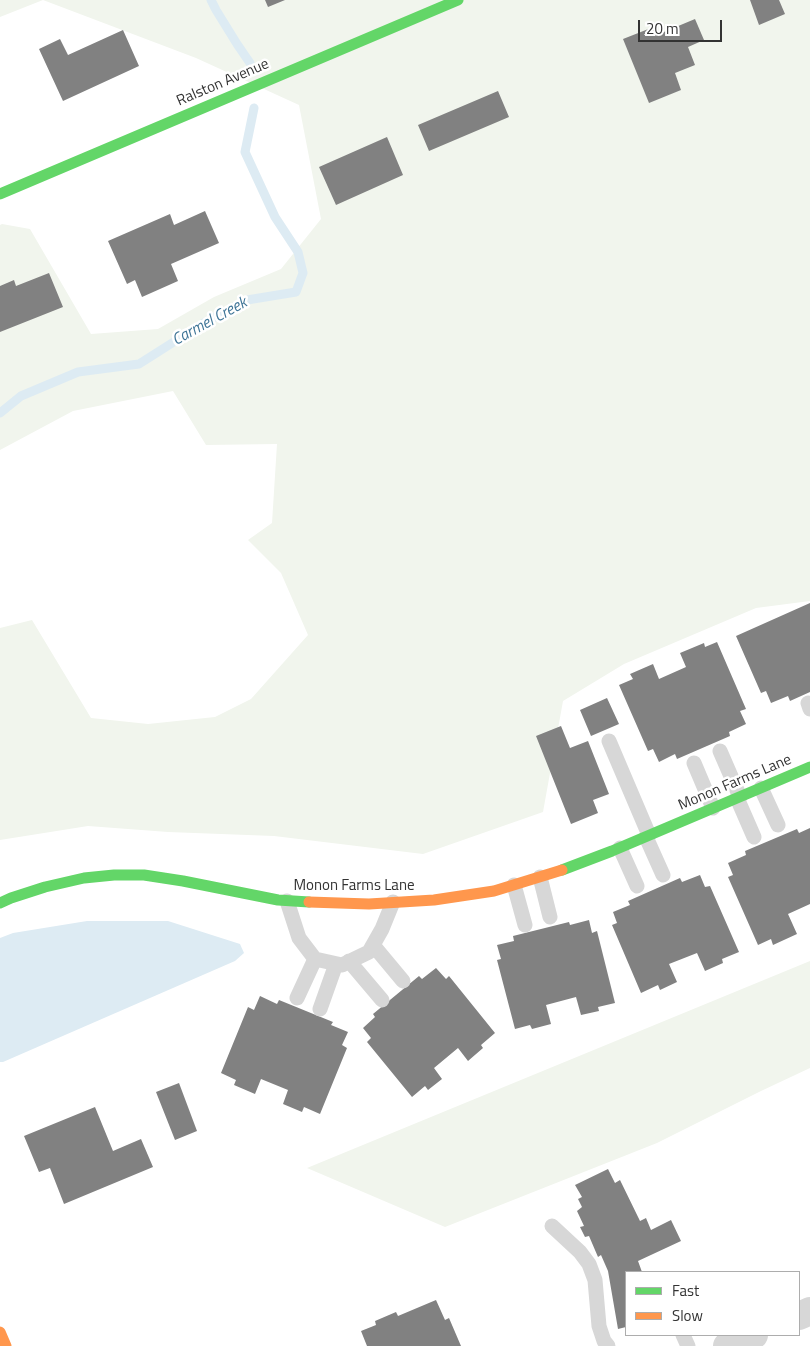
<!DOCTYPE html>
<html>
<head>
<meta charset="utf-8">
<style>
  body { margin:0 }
  #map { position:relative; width:810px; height:1346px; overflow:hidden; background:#fff; font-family:"Titillium Web",sans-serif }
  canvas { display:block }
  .legend { position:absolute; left:625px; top:1271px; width:175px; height:65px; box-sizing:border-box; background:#fff; border:1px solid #adadad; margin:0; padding:6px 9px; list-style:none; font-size:15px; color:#333 }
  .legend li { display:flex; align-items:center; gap:10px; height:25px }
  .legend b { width:25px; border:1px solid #adadad }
  .scale { position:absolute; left:638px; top:20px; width:84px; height:22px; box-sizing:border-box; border:2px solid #333; border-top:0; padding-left:6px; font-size:15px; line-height:18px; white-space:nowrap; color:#333; -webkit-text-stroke:4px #fff; paint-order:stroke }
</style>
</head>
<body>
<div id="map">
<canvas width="810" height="1346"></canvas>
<ul class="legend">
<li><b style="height:6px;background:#63d668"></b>Fast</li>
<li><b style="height:6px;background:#ff974d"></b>Slow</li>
</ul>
<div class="scale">20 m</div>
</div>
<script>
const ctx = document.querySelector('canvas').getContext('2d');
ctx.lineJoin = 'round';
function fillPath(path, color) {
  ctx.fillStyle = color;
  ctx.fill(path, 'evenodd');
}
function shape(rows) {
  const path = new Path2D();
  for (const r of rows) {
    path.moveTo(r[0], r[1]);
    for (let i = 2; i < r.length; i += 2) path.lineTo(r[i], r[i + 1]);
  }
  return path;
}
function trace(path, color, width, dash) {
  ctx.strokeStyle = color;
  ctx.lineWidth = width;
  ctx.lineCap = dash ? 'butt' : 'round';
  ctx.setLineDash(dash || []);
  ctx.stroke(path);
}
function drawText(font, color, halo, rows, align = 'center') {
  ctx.font = font + ' "Titillium Web",sans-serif';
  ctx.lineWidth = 5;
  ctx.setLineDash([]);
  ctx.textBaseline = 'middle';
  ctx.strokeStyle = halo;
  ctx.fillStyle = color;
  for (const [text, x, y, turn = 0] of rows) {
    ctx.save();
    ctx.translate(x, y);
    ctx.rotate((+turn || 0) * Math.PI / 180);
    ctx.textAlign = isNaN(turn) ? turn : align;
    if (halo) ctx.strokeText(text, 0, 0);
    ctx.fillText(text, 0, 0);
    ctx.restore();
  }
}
const green = shape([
  [0,0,810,0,810,601,756,608,624,664,563,701,543,812,423,854,274,836,168,832,88,826,0,840,0,628,32,620,91,718,148,724,215,717,251,699,308,635,281,573,248,540,272,523,277,444,206,445,173,391,73,411,0,450,0,225,2,224,30,229,91,334,158,329,214,297,281,269,321,219,299,105,196,58,43,0,0,17],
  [810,961,810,1068,761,1091,657,1143,445,1227,307,1168]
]);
const water = shape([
  [87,921,168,921,240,944,244,953,235,961,3,1062,0,1062,0,938,13,933]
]);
const stream = shape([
  [211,0,216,10,237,44,250,63],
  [0,413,21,396,78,372,139,364,202,324,247,300,296,292,303,273,298,252,275,217,245,152,254,108]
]);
const building = shape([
  [265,0,285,0,268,7],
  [750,0,779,0,785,14,759,25],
  [695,19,704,40,688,47,695,65,675,73,681,90,649,103,623,39,656,26,659,34],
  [123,30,139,66,63,101,39,49,60,39,68,55],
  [498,91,509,117,429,151,418,125],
  [387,137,403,175,336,205,319,167],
  [205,211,219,243,171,264,178,281,142,297,135,280,127,284,108,241,170,214,174,225],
  [49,273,63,307,0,332,0,286,14,280,16,286],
  [810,603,810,692,790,701,788,696,771,703,766,691,761,693,736,636],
  [717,642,746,709,740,711,746,724,729,732,730,736,677,759,675,754,659,762,653,749,648,751,619,685,633,679,630,674,653,664,659,679,686,667,680,653,704,643,705,647],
  [607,698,619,724,591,736,580,710],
  [561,726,570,748,588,741,609,794,593,800,598,813,571,824,536,736],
  [810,828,810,904,788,914,797,934,773,945,771,939,758,945,728,877,733,875,728,863,746,855,745,851,797,829,799,833],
  [700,875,705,887,710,886,739,952,722,959,723,963,705,971,697,953,669,964,677,982,660,990,658,985,641,993,612,925,617,923,613,912,630,905,628,901,680,878,682,882],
  [589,920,592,933,597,931,615,1003,598,1007,599,1011,581,1015,576,997,546,1005,551,1024,532,1029,530,1025,515,1029,497,960,501,959,497,945,514,941,513,936,569,922,570,925],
  [436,968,446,979,449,976,495,1033,481,1045,483,1048,468,1061,458,1048,434,1068,442,1079,428,1090,425,1086,412,1097,367,1042,371,1038,363,1028,375,1017,373,1014,419,976,422,979],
  [260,996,277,1004,279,1000,333,1022,331,1025,348,1032,342,1045,347,1048,320,1114,304,1107,302,1112,283,1104,288,1090,261,1079,255,1094,234,1085,236,1080,221,1073,248,1007,254,1010],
  [179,1083,197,1131,175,1140,156,1092],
  [95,1107,113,1151,141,1139,153,1167,64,1204,50,1168,39,1172,24,1136],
  [608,1169,615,1183,620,1180,640,1221,646,1218,651,1230,671,1220,681,1241,638,1261,642,1272,626,1272,626,1327,618,1329,608,1271,601,1255,598,1257,589,1236,585,1237,580,1227,584,1226,577,1211,582,1207,578,1199,582,1197,575,1185],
  [436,1300,445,1320,449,1318,461,1346,367,1346,361,1331,376,1325,375,1321,396,1312,398,1316]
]);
const lane = shape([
  [808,703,810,709],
  [609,741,649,835],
  [720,751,740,797],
  [694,763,713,808],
  [761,788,778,825],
  [737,798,754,837],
  [646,837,663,875],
  [620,848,637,886],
  [540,877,550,917],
  [514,885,525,925],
  [287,901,299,938,315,959,342,965,369,952,382,929,393,902],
  [373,945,403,981],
  [349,961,382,1000],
  [297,998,315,959],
  [320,1009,336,964],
  [552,1226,580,1252,589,1264,595,1280,599,1326,604,1341,608,1346],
  [683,1335,688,1346]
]);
const street = shape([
  [799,1316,810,1311],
  [727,1346,754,1335]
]);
const fast = shape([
  [0,194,458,0],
  [562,870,612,851,810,767],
  [0,903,11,898,45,887,84,878,114,875,144,875,183,881,278,900,309,902]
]);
const slow = shape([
  [309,902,369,904,434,900,494,891,562,870],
  [0,1332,6,1346]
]);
const streetNames = [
  ["Ralston Avenue",223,83,-23],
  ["Monon Farms Lane",735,783,-23],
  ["Monon Farms Lane",354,886]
];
const waterNames = [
  ["Carmel Creek",210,322,-29]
];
fillPath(green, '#f1f5ed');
fillPath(water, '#ddebf3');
trace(stream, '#ddebf3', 9);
fillPath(building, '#818181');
trace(lane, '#d7d7d7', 15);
trace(street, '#d7d7d7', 28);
trace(fast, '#63d668', 11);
trace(slow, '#ff974d', 11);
drawText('15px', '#333', '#fff', streetNames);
drawText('italic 16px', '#3f7597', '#fff', waterNames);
</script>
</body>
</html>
